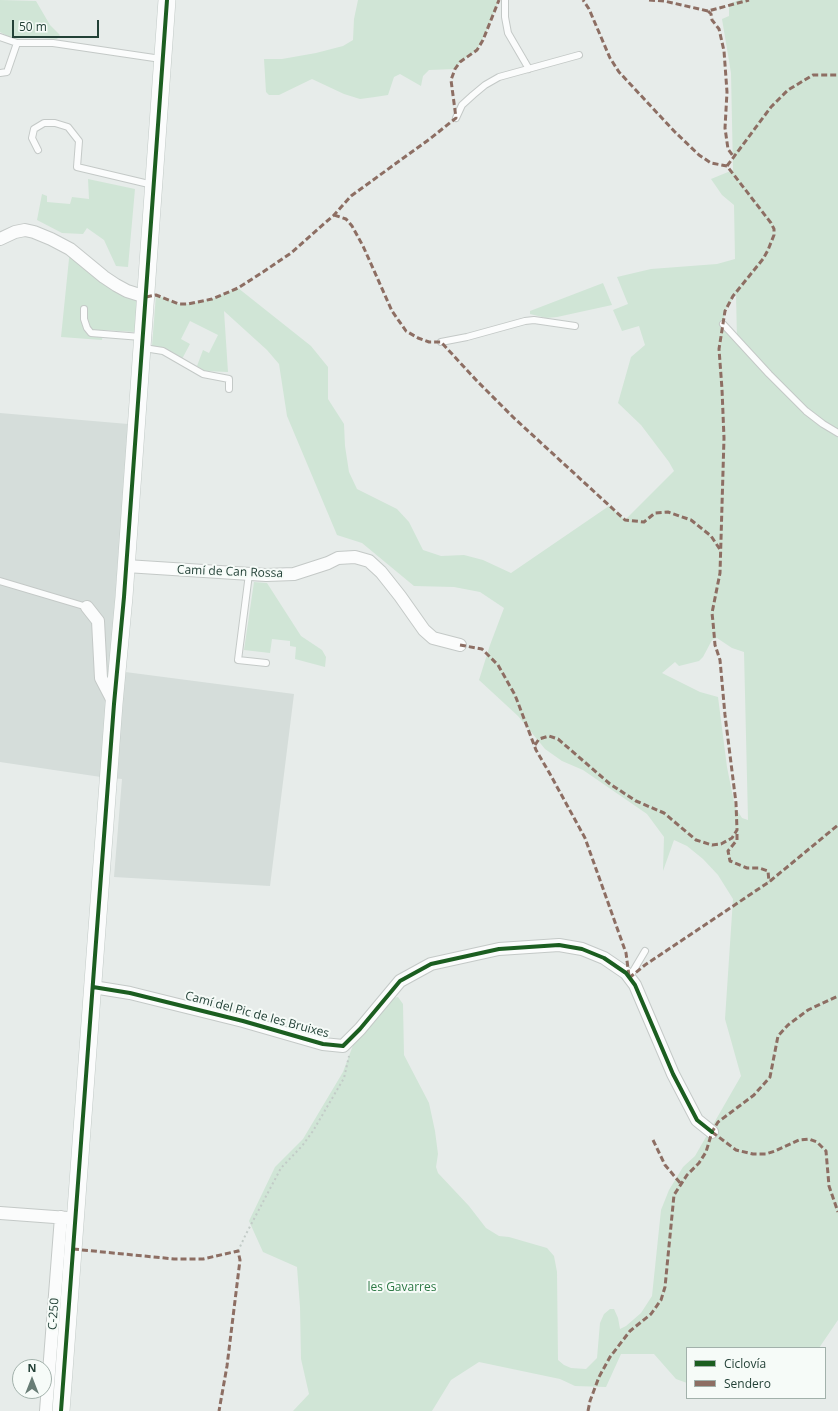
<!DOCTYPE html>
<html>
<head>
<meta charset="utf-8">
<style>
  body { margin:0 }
  #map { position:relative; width:838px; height:1411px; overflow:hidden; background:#e7ecea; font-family:"Open Sans",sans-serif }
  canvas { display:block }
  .legend { position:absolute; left:686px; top:1347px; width:140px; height:52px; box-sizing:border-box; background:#f6fbf8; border:1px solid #a2b1ab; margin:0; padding:5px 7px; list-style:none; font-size:12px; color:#234137 }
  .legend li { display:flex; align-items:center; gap:8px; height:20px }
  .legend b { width:20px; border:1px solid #a2b1ab }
  .north { position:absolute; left:12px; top:1359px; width:40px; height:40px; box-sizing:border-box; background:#f6fbf8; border:1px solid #a2b1ab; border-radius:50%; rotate:0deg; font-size:11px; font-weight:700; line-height:16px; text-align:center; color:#234137 }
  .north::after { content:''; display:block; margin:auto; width:14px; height:18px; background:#687d76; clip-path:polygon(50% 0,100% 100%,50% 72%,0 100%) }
  .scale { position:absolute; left:12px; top:20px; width:87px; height:18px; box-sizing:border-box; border:2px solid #234137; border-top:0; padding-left:5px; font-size:12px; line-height:14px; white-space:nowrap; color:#234137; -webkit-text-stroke:3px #f6fbf8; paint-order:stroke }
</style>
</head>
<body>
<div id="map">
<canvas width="838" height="1411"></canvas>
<ul class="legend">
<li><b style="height:5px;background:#1b5e20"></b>Ciclovía</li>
<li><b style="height:5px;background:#8d6e63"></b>Sendero</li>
</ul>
<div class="north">N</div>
<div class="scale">50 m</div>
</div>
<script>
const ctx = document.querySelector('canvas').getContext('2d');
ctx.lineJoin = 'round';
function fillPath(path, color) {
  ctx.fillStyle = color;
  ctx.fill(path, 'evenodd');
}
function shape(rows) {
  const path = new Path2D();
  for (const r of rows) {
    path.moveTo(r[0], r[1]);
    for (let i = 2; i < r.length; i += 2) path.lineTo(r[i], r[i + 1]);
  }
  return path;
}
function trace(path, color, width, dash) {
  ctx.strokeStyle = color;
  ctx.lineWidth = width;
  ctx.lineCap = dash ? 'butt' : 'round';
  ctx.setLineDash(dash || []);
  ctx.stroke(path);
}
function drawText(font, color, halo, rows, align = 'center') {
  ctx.font = font + ' "Open Sans",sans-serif';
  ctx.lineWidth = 4;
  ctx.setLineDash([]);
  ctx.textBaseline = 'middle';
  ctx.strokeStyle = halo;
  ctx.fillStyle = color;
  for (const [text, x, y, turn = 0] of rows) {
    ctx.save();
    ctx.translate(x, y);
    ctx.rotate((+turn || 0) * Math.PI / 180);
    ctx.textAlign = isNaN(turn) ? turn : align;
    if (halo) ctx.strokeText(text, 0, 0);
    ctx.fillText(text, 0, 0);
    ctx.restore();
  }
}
const built = shape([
  [0,413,128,424,110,670,294,694,270,886,114,877,122,779,101,777,0,762]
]);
const green = shape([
  [0,0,36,1,50,25,60,35,57,39,27,37,13,39,0,32],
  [358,0,499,0,487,30,477,50,460,62,455,69,429,70,423,76,421,86,400,74,394,77,388,95,375,97,360,99,344,94,312,79,279,95,269,95,266,92,264,59,282,59,316,53,343,46,353,40,354,19],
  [739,0,838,0,838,1320,819,1348,687,1348,687,1383,676,1379,654,1354,621,1354,606,1387,575,1386,560,1379,479,1362,451,1380,432,1411,293,1411,309,1394,301,1359,300,1307,297,1267,263,1252,249,1221,275,1167,303,1139,343,1072,355,1040,388,999,398,997,403,1004,404,1055,429,1103,435,1131,438,1154,436,1167,438,1173,469,1206,486,1228,499,1236,509,1237,547,1248,554,1256,557,1272,558,1360,564,1365,571,1368,586,1369,597,1358,600,1323,604,1314,610,1309,614,1309,618,1318,620,1329,626,1326,641,1313,652,1296,661,1210,669,1190,683,1167,695,1156,741,1076,725,1019,733,899,718,875,703,859,687,846,674,840,663,871,664,837,647,814,583,770,562,761,545,749,518,716,479,680,490,645,504,608,480,592,454,587,414,586,362,543,337,535,287,416,279,364,267,350,224,311,228,372,205,371,197,366,203,350,209,353,218,335,190,321,181,339,190,344,182,359,171,352,152,346,156,295,179,304,188,304,212,299,238,288,311,346,328,367,328,399,344,424,345,446,349,472,357,489,397,509,409,522,423,550,441,556,464,555,483,560,511,573,609,506,625,520,674,471,669,462,641,425,618,403,631,357,645,345,639,326,622,331,613,310,628,304,617,277,651,269,717,264,735,259,734,205,722,195,711,179,733,170,731,73,722,19,729,16,729,4],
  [736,294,737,340,723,324,725,311],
  [717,638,732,648,744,652,748,820,742,818,735,807,727,767,718,697,700,692,662,673,675,662,679,666,699,661,703,657,712,640],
  [88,179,135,189,128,267,116,266,104,240,87,228,83,234,62,233,37,220,42,194,47,196,47,202,70,204,72,197,89,199],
  [70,249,137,294,135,332,103,330,102,340,61,337],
  [603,283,612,305,557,317,546,318,530,314,530,311],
  [254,582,267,583,301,636,322,650,326,657,325,667,295,659,296,647,290,646,290,641,272,639,270,653,244,650]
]);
const path = shape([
  [238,1251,246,1234,281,1168,302,1146,313,1131,344,1078,349,1056]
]);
const lane = shape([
  [505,0,505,17,508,33,529,69],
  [0,37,17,43,53,43,161,59],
  [0,73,7,72,17,43],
  [456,118,462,105,473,95,485,85,499,77,579,55],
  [38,150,32,138,34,129,44,123,55,123,68,127,79,141,77,167,153,185],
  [84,309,84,319,87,328,91,333,141,337],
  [723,324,769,374,806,411,823,424,838,433],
  [441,342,467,337,525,321,534,320,575,326],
  [144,348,163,351,203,374,229,379,229,389],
  [249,574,238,660,266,663],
  [0,581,87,607],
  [629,978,645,951]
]);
const street = shape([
  [0,239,15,232,25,230,34,232,51,239,70,249,104,277,116,285,127,291,146,297],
  [126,566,266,575,294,574,328,563,338,558,355,557,369,561,381,572,400,596,424,630,433,638,460,645],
  [87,607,98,621,101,678,114,703],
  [93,987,130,993,243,1021,323,1044,343,1046,360,1029,400,981,431,964,499,949,559,945,582,949,604,958,626,973,635,985,673,1074,697,1120,712,1132],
  [0,1213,68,1218],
  [46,1411,61,1217]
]);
const secondary = shape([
  [61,1411,96,942,114,704,124,597,167,0]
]);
const quiet = shape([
  [649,0,664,1,708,11,749,0],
  [708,11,711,14,712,20,719,29,724,51,727,92,725,128,728,149,733,156],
  [727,166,771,107,788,90,813,75,838,75],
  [334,215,346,219,352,226,363,246,392,311,406,331,418,338,429,342,441,342,477,381,514,418,625,520,644,522,655,513,668,512,691,520,711,536,721,551],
  [146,297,156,295,179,304,188,304,212,299,238,288,263,272,291,253,334,215,351,196,431,138,456,118,451,80,455,69,460,62,477,50,483,40,499,0],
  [460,645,482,649,498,665,515,695,536,750,550,774,585,838,626,953,629,976],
  [535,745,539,739,549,736,558,739,610,784,636,801,664,813,696,840,712,845,721,844,732,838,737,830,736,803,725,715,720,660,715,645,713,622,712,613,720,573,724,438,722,389,719,349,725,311,733,296,763,259,768,250,774,235,774,229,771,223,727,166,711,163,699,155,674,131,619,72,610,58,589,9,583,0],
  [737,834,737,840,728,851,730,861,747,868,759,868,768,871,769,882],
  [629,978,645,965,769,882,838,825],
  [712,1132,736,1150,753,1154,766,1154,775,1151,799,1140,809,1139,817,1142,826,1151,829,1186,838,1212],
  [653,1140,665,1165,681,1184],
  [73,1249,174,1259,203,1259,238,1251,240,1260,227,1366,219,1411],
  [588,1411,590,1401,599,1377,610,1357,630,1331,651,1314,661,1300,665,1287,674,1195,687,1175,699,1163,706,1152,712,1132,718,1122,754,1095,770,1077,778,1036,788,1025,808,1010,838,996]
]);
const cycleway = shape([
  [93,987,130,993,243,1021,323,1044,343,1046,360,1029,400,981,431,964,499,949,559,945,582,949,604,958,626,973,635,985,673,1074,697,1120,712,1132],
  [61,1411,96,942,114,704,124,597,167,0]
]);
const streetNames = [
  ["Camí de Can Rossa",230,572,2],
  ["Camí del Pic de les Bruixes",257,1015,15],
  ["C-250",54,1314,-86]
];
const parkNames = [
  ["les Gavarres",402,1288]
];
fillPath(built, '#d5ddda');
fillPath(green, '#d0e5d6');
trace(lane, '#c4c9c7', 8);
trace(street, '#c4c9c7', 14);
trace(secondary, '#c2cac7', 18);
trace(path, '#c2cbc7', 2, [2, 3]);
trace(lane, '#fbfcfc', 6);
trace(street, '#fbfcfc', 12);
trace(secondary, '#fbfcfc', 17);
trace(quiet, '#8d6e63', 3, [6, 3]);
trace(cycleway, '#1b5e20', 4);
drawText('12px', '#234137', '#f6fbf8', streetNames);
drawText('12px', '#2d7945', '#f6fbf8', parkNames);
</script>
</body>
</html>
